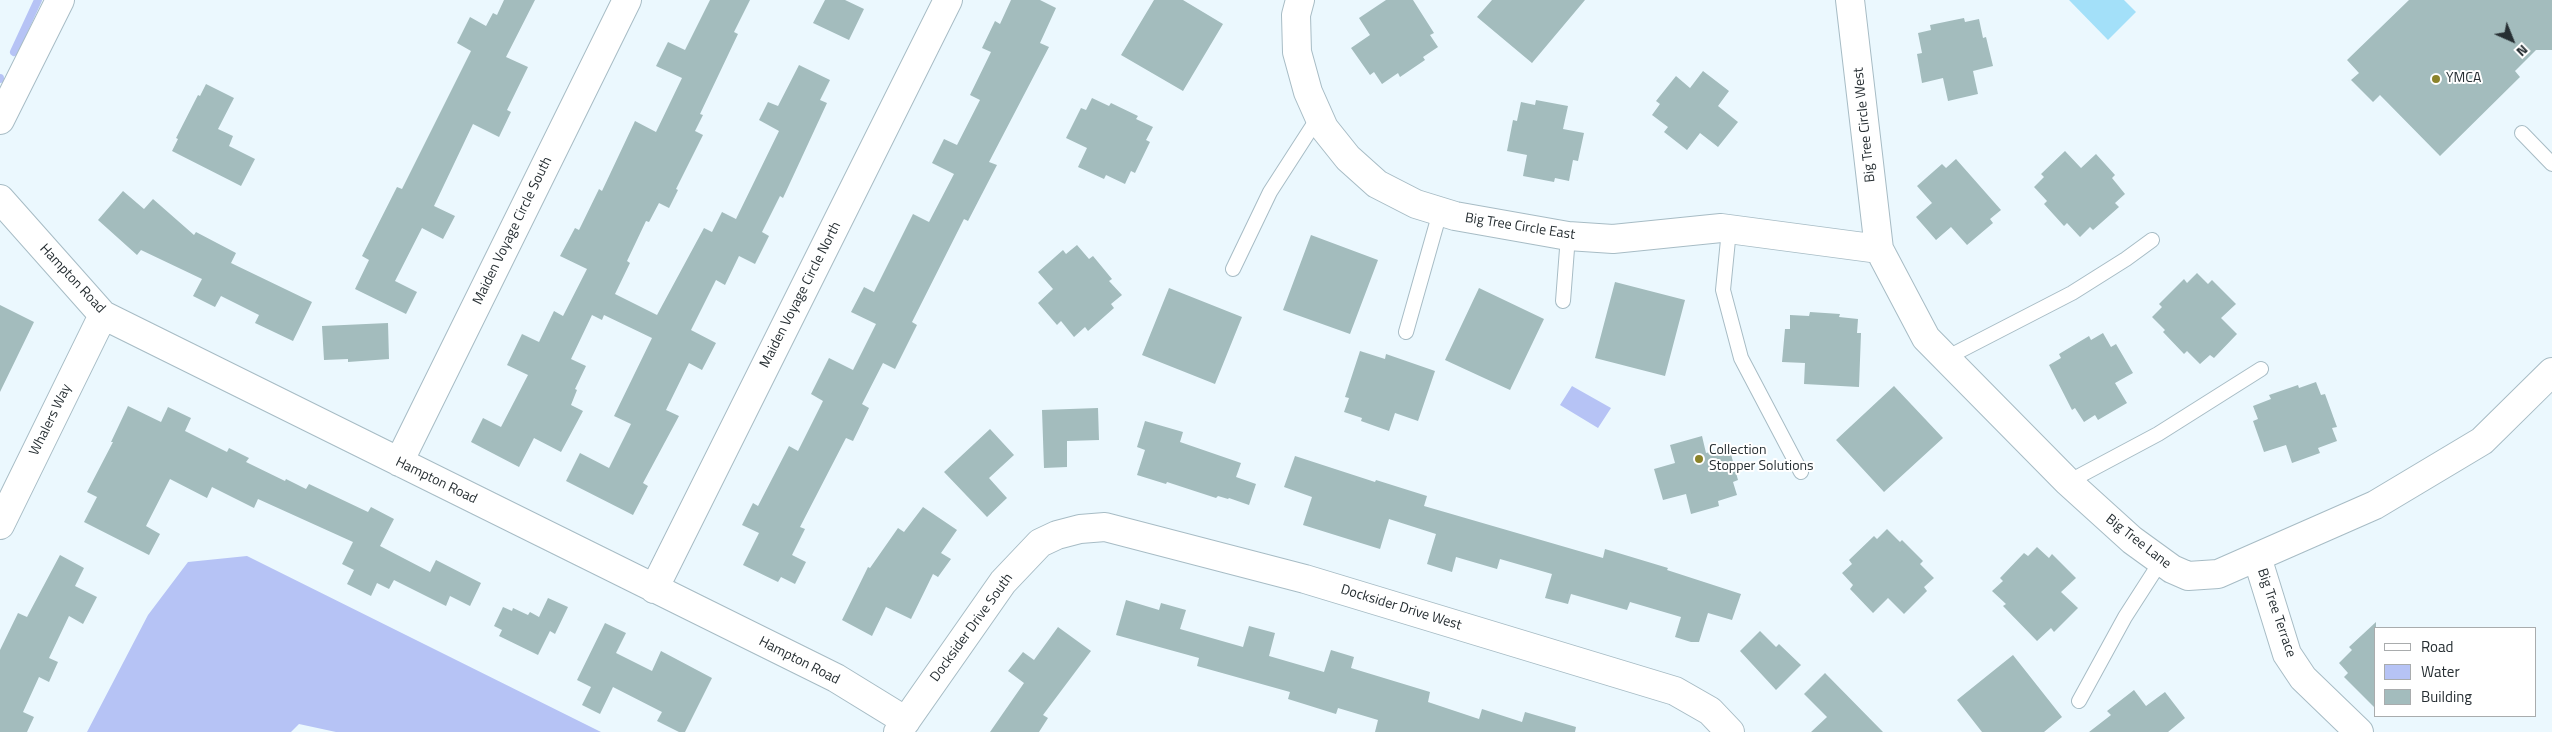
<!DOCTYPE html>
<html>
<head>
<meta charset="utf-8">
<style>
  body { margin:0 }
  #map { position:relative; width:2552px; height:732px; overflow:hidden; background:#ebf8fe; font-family:"Titillium Web",sans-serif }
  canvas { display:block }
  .legend { position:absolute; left:2374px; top:627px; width:162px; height:90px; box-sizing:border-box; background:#fff; border:1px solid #a9acad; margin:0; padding:6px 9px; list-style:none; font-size:15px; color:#272f33 }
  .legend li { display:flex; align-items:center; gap:10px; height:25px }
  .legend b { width:25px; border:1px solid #a9acad }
  .north { position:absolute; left:2487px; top:15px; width:50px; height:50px; -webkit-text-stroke:4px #fff; paint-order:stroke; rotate:136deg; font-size:14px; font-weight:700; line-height:20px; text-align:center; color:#272f33 }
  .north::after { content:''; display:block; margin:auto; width:18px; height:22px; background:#272f33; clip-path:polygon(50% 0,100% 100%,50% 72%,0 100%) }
</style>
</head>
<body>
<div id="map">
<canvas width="2552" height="732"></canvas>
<ul class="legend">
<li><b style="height:6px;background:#fff"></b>Road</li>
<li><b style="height:14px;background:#b6c3f5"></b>Water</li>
<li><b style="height:14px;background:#a3bcbd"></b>Building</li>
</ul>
<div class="north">N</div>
</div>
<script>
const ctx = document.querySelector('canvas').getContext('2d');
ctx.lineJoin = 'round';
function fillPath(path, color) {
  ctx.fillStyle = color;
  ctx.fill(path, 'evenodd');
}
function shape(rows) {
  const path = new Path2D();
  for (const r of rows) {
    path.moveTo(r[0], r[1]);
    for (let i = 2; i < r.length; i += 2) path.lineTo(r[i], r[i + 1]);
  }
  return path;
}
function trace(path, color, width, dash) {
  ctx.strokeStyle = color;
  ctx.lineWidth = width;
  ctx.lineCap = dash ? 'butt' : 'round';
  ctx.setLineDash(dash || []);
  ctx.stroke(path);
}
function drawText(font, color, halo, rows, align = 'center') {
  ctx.font = font + ' "Titillium Web",sans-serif';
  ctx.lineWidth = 4;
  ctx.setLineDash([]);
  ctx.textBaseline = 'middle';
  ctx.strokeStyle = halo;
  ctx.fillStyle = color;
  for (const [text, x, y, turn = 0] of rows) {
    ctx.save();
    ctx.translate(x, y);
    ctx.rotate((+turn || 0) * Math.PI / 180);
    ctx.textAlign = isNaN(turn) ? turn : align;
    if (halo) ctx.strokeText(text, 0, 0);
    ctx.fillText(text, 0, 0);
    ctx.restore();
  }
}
const green = shape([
  [2069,0,2124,0,2136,12,2108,40]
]);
const water = shape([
  [1572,386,1611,408,1598,428,1560,405],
  [247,556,601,732,336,732,299,724,291,732,87,732,148,615,188,562]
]);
const stream = shape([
  [14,52,38,0],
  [0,79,0,78]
]);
const building = shape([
  [504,0,535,0,506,57,528,67,507,110,511,112,499,137,473,124,434,206,455,216,443,239,422,228,395,281,417,292,406,314,355,289,369,260,362,256,397,187,402,189,471,51,457,43,470,17,486,26,493,13,497,15],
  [710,0,750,0,734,32,738,34,700,114,703,115,695,131,703,135,676,189,678,190,669,208,659,203,649,222,646,221,627,261,630,263,615,294,657,315,704,228,712,232,722,212,736,219,779,131,759,120,768,102,778,106,799,65,830,80,820,100,827,103,783,198,780,196,762,232,769,236,755,264,739,256,725,285,716,280,691,330,716,343,702,370,689,363,666,410,679,416,643,483,648,486,633,515,566,481,580,453,609,468,631,424,614,416,652,338,604,315,602,320,592,315,571,359,586,366,575,389,577,390,571,405,583,411,561,452,534,438,519,467,471,442,483,418,501,427,528,375,507,365,522,334,539,342,554,311,563,316,587,269,560,256,575,228,579,230,599,189,602,191,635,121,656,132,682,78,656,66,668,42,685,50],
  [825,0,845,0,864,9,849,40,813,23],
  [1011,0,1040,0,1056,8,1040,43,1049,47,989,162,997,165,968,221,964,219,912,322,917,325,895,369,883,363,862,404,869,408,853,441,846,438,800,527,805,529,792,555,806,562,795,584,781,577,778,582,743,565,759,533,742,525,753,503,758,506,789,446,798,451,823,401,811,394,829,358,853,370,876,324,851,312,864,287,874,292,913,214,929,222,954,174,932,163,944,139,957,145,980,100,970,95,991,52,982,48,995,21,1000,24],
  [1154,0,1183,0,1223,24,1183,91,1121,55],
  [1386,0,1413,0,1434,33,1430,35,1438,47,1423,57,1425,60,1400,77,1398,73,1382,84,1374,72,1370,75,1351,48,1370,35,1359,18],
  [1492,0,1585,0,1532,63,1477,17],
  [2409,0,2552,0,2552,50,2536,50,2515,71,2520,77,2440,156,2380,95,2373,102,2351,80,2359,73,2347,60],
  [1964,18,1965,22,1979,19,1983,38,1986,37,1993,66,1973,71,1978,94,1948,101,1943,78,1922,83,1917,54,1922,53,1918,33,1931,30,1930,25],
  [1703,71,1729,91,1718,106,1738,122,1718,147,1700,133,1687,150,1664,132,1668,127,1652,115,1660,104,1656,101,1676,76,1690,88],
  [206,84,234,98,218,129,233,136,229,146,255,159,241,186,172,151,178,139,176,138,198,95,200,96],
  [1092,98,1109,106,1111,103,1138,116,1136,119,1153,127,1146,140,1150,142,1135,173,1131,171,1125,184,1106,175,1104,179,1078,167,1087,148,1066,138,1081,108,1086,110],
  [1536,100,1568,106,1563,129,1584,133,1578,161,1573,160,1569,181,1555,178,1554,182,1523,176,1527,155,1507,151,1513,120,1517,121,1521,102,1535,105],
  [2065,151,2081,168,2096,154,2115,175,2112,178,2125,194,2115,203,2119,207,2093,230,2090,227,2080,237,2067,223,2064,226,2044,204,2047,201,2034,187,2044,177,2041,174],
  [1956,159,2001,210,1990,219,1993,223,1967,245,1951,227,1936,240,1916,217,1932,203,1917,186,1942,164,1946,168],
  [123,191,144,209,153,199,194,235,196,232,236,253,231,263,312,302,293,341,255,323,259,315,221,296,215,307,193,296,202,279,141,250,137,255,98,220],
  [1311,235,1378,260,1350,334,1283,310],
  [1077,245,1089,259,1093,256,1112,279,1109,281,1122,295,1111,304,1114,308,1088,331,1085,327,1074,337,1061,321,1057,325,1038,303,1053,289,1038,272,1063,250,1066,254],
  [2197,273,2208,284,2212,280,2236,304,2221,318,2237,334,2214,358,2210,355,2200,364,2187,351,2184,354,2163,332,2165,330,2152,317,2162,307,2159,304,2184,279,2187,283],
  [1615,282,1685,300,1665,376,1595,358],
  [1169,288,1242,317,1215,384,1142,355],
  [1479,288,1544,319,1510,390,1445,360],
  [0,305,34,322,0,392],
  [1810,312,1840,314,1839,317,1858,319,1857,333,1861,333,1859,387,1804,384,1805,363,1782,362,1785,329,1790,329,1790,315,1809,316],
  [388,323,389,359,348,362,348,359,324,360,322,326],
  [2103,333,2111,347,2116,344,2133,373,2115,383,2127,403,2098,420,2095,415,2084,422,2075,408,2072,410,2049,365,2061,358,2059,354,2089,336,2091,340],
  [1360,351,1385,359,1386,354,1435,371,1418,421,1395,413,1389,431,1361,421,1362,418,1344,412,1349,398,1345,397],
  [2316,382,2321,395,2325,394,2337,427,2332,428,2337,441,2318,448,2320,453,2292,463,2286,445,2264,452,2253,421,2258,419,2253,406,2271,399,2269,395,2298,385,2299,388],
  [1894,386,1943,438,1884,492,1836,440],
  [128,406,161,422,168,407,191,418,185,431,227,452,229,448,249,458,246,462,285,481,286,479,306,489,309,484,368,512,371,507,394,519,380,546,430,572,436,560,481,583,470,606,450,596,446,606,394,580,389,589,377,583,371,596,347,584,354,570,342,564,353,542,258,499,254,508,212,487,207,498,170,479,146,526,160,534,149,555,84,522,97,497,87,492,113,442,111,442],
  [1098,408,1099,440,1067,441,1067,467,1044,468,1042,410],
  [1145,421,1183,432,1180,442,1241,463,1236,477,1256,484,1249,505,1229,498,1228,499,1218,496,1216,498,1167,482,1166,484,1137,475,1145,450,1137,447],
  [990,429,1014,455,989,478,1007,498,987,517,944,472],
  [1702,436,1706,453,1729,447,1738,480,1733,482,1737,495,1718,501,1719,506,1691,514,1686,494,1663,500,1654,469,1675,463,1670,445],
  [1295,456,1375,482,1376,480,1427,496,1424,506,1603,558,1605,549,1668,568,1667,570,1741,594,1732,620,1708,613,1699,642,1691,642,1675,637,1681,617,1630,602,1627,610,1571,594,1568,604,1545,598,1552,574,1500,559,1497,569,1456,557,1452,572,1427,564,1436,534,1389,519,1380,549,1303,525,1312,497,1284,487],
  [923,507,957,530,941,553,951,559,938,577,933,574,911,619,886,607,872,636,842,620,868,567,870,568,898,528,904,532],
  [1887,529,1900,542,1902,540,1923,561,1920,564,1934,578,1924,587,1927,591,1904,614,1888,598,1873,613,1850,589,1853,585,1842,573,1852,564,1849,560,1874,536,1877,539],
  [2037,547,2049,558,2052,554,2076,578,2061,592,2078,608,2054,632,2051,628,2037,641,2003,606,2006,604,1992,591,2003,581,2000,578,2024,553,2028,556],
  [60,555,84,568,75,586,97,597,83,624,69,616,49,658,58,662,49,682,39,677,23,712,34,717,27,732,0,732,0,650,18,613,27,617],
  [548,598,568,607,555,634,550,631,538,655,499,636,502,630,494,626,503,607,512,611,513,608,528,615,530,612,539,617],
  [1126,600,1159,610,1161,603,1186,610,1180,629,1243,647,1249,626,1275,633,1269,656,1324,672,1331,650,1354,657,1351,668,1430,692,1428,702,1479,719,1482,709,1522,722,1525,712,1576,727,1575,732,1375,732,1378,720,1338,708,1336,714,1288,699,1290,692,1197,666,1199,658,1116,635],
  [2376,622,2376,709,2344,677,2348,673,2339,663,2352,650,2349,647],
  [605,623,626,633,616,653,652,671,661,651,712,678,685,732,679,732,657,721,662,712,613,687,600,714,582,705,591,687,577,680],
  [1058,627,1091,651,1043,715,1048,718,1039,732,990,732,1024,683,1008,671,1023,652,1034,660],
  [1760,631,1776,647,1779,644,1801,665,1776,690,1740,651],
  [2013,655,2062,717,2044,732,1982,732,1957,700],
  [1825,673,1883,732,1811,732,1827,717,1804,694],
  [2134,690,2146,706,2165,692,2185,718,2168,732,2089,732,2111,715,2107,711]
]);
const lane = shape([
  [2522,133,2552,164],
  [1729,230,1723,290,1741,358,1801,472],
  [1233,269,1270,192,1319,116],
  [1563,301,1568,236],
  [1406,332,1440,212],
  [1946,358,2072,293,2126,259,2152,240],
  [2068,482,2158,434,2261,369],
  [2079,701,2125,617,2161,561]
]);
const street = shape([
  [1300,0,1296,15,1297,52,1308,92,1324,128,1348,158,1377,184,1416,204,1455,216,1568,236,1613,239,1721,228,1879,249],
  [1850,0,1879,249,1926,338,2068,482,2132,540,2172,569,2188,576,2218,574,2375,505,2482,441,2552,372],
  [0,199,103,315,836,678,906,721],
  [399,462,627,0],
  [0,525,103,315],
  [2257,557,2287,654,2303,678,2359,732],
  [654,589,948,0],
  [898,732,1003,582,1040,543,1057,535,1080,529,1105,527,1305,579,1675,691,1710,711,1730,732]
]);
const secondary = shape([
  [0,120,60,0]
]);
const markers = [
  [2436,79,5,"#8b832a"],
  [1699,459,5,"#8b832a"]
];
const poiNames = [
  ["YMCA",2446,79],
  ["Collection",1709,451],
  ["Stopper Solutions",1709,467]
];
const streetNames = [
  ["Big Tree Circle West",1865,125,-96],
  ["Big Tree Circle East",1520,227,9],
  ["Maiden Voyage Circle South",513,231,-64],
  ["Hampton Road",72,279,47],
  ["Maiden Voyage Circle North",801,295,-63],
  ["Whalers Way",51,420,-64],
  ["Hampton Road",436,481,26],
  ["Big Tree Lane",2138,542,38],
  ["Docksider Drive West",1401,608,17],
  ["Big Tree Terrace",2276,613,71],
  ["Docksider Drive South",972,628,-54],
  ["Hampton Road",799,661,27]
];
fillPath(green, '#a3e0f9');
fillPath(water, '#b6c3f5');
trace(stream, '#b6c3f5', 8);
fillPath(building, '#a3bcbd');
trace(lane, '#a7bcc5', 16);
trace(street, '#a7bcc5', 30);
trace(secondary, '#a7bcc5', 30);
trace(lane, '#fff', 14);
trace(street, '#fff', 28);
trace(secondary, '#fff', 28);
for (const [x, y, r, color] of markers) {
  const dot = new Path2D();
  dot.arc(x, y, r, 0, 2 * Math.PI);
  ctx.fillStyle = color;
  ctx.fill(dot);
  trace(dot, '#fff', 2);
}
drawText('14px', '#272f33', '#fff', poiNames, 'left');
drawText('14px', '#272f33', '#fff', streetNames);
</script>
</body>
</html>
